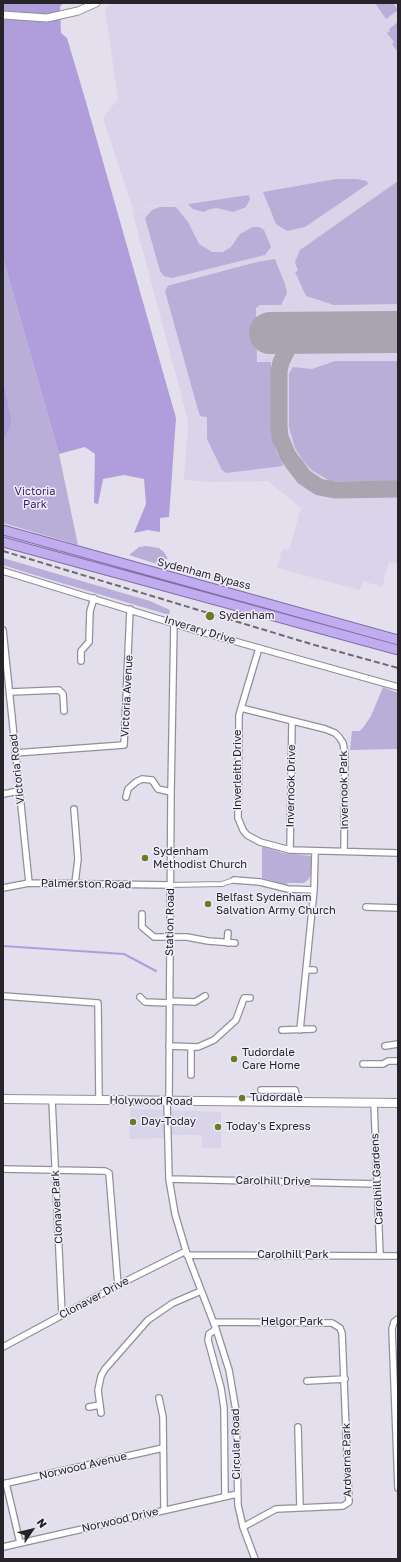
<!DOCTYPE html>
<html>
<head>
<meta charset="utf-8">
<style>
  body { margin:0 }
  #map { position:relative; width:401px; height:1562px; overflow:hidden; background:#e3dfed; font-family:"Golos Text",sans-serif }
  canvas { display:block }
  .frame { position:absolute; inset:0; border:4px solid #262429; pointer-events:none }
  .north { position:absolute; left:12px; top:1510px; width:40px; height:40px; -webkit-text-stroke:3px #f0edfb; paint-order:stroke; rotate:55deg; font-size:11px; font-weight:700; line-height:16px; text-align:center; color:#262429 }
  .north::after { content:''; display:block; margin:auto; width:14px; height:18px; background:#262429; clip-path:polygon(50% 0,100% 100%,50% 72%,0 100%) }
</style>
</head>
<body>
<div id="map">
<canvas width="401" height="1562"></canvas>
<div class="frame"></div>
<div class="north">N</div>
</div>
<script>
const ctx = document.querySelector('canvas').getContext('2d');
ctx.lineJoin = 'round';
function fillPath(path, color) {
  ctx.fillStyle = color;
  ctx.fill(path, 'evenodd');
}
function shape(rows) {
  const path = new Path2D();
  for (const r of rows) {
    path.moveTo(r[0], r[1]);
    for (let i = 2; i < r.length; i += 2) path.lineTo(r[i], r[i + 1]);
  }
  return path;
}
function trace(path, color, width, dash) {
  ctx.strokeStyle = color;
  ctx.lineWidth = width;
  ctx.lineCap = dash ? 'butt' : 'round';
  ctx.setLineDash(dash || []);
  ctx.stroke(path);
}
function drawText(font, color, halo, rows, align = 'center') {
  ctx.font = font + ' "Golos Text",sans-serif';
  ctx.lineWidth = 3;
  ctx.setLineDash([]);
  ctx.textBaseline = 'middle';
  ctx.strokeStyle = halo;
  ctx.fillStyle = color;
  for (const [text, x, y, turn = 0] of rows) {
    ctx.save();
    ctx.translate(x, y);
    ctx.rotate((+turn || 0) * Math.PI / 180);
    ctx.textAlign = isNaN(turn) ? turn : align;
    if (halo) ctx.strokeText(text, 0, 0);
    ctx.fillText(text, 0, 0);
    ctx.restore();
  }
}
const built = shape([
  [113,3,398,3,398,564,389,562,382,587,363,581,360,590,277,568,282,549,289,550,301,508,268,481,210,482,184,480,188,426,187,417,132,210,218,194,133,209,103,118,118,99,105,8],
  [130,1109,221,1112,221,1148,202,1148,202,1135,171,1135,162,1138,129,1139]
]);
const green = shape([
  [375,3,393,3,398,10,386,19],
  [398,22,398,52,392,44,394,42,387,33,390,31,389,29],
  [336,179,357,179,367,181,368,184,305,227,287,231,276,224,263,192],
  [398,181,398,304,334,305,306,296,295,272,298,271,295,262,300,250],
  [249,195,250,199,246,207,233,212,217,208,210,209,204,212,193,209,188,204],
  [160,207,176,207,188,222,199,244,212,252,223,252,231,247,240,234,253,227,259,227,264,230,271,247,265,255,172,278,164,276,160,271,145,218,152,210],
  [3,258,59,454,78,545,3,523],
  [275,259,285,284,287,293,281,305,260,305,256,308,257,362,271,362,271,428,276,451,283,466,226,473,222,470,207,439,207,417,200,416,198,410,165,291,168,286,174,284,257,262],
  [335,361,398,361,398,481,330,481,313,471,303,461,295,448,289,427,289,374,293,367,312,369],
  [146,546,159,548,164,552,168,559,161,559,160,565,129,555,139,547],
  [3,558,150,601,170,610,169,615,28,573,3,565],
  [179,583,398,644,398,647,222,599,208,593,179,585],
  [383,687,398,693,398,749,350,750,352,731,359,731,363,728,371,716],
  [262,846,283,853,311,856,311,874,308,880,304,883,287,883,287,885,262,878]
]);
const water = shape([
  [3,3,63,3,60,7,61,33,67,38,86,102,176,418,169,517,160,518,160,532,148,530,134,533,146,504,144,479,124,475,103,479,98,504,94,503,95,454,85,447,59,454,3,258],
  [3,382,11,418,11,425,3,440]
]);
const stream = shape([
  [3,946,124,954,156,971]
]);
const taxiway = shape([
  [317,333,296,341,288,348,281,362,279,371,279,427,280,437,288,456,304,477,319,487,335,490,398,489]
]);
const runway = shape([
  [270,333,398,332]
]);
const pedestrian = shape([
  [170,885,222,884,234,880]
]);
const minor = shape([
  [3,571,198,631,398,687],
  [3,630,29,883],
  [259,648,239,715,238,818,243,830,247,835,260,842,290,850,398,853],
  [81,661,81,651,89,642,90,611,94,598],
  [10,692,59,690,63,694,64,711],
  [241,708,325,729,335,733,339,737,343,743,345,754,344,851],
  [15,753,124,745,130,609],
  [3,794,19,791],
  [126,797,128,789,136,782,142,779,152,780,158,789,171,792],
  [74,809,78,859,75,883],
  [290,850,292,722],
  [234,880,260,882,288,889,314,890],
  [3,888,29,883,170,885],
  [366,907,398,908],
  [142,914,142,927,154,937,187,937,208,941,235,943],
  [227,943,228,933],
  [306,970,314,970],
  [3,996,98,1003,99,1101],
  [140,997,145,1002,169,1003],
  [169,1001,195,1002,205,996],
  [282,1030,313,1029],
  [300,1030,314,890,315,852],
  [169,1046,198,1047,214,1040,236,1020,244,998,250,998],
  [385,1046,398,1044],
  [363,1064,383,1064,388,1061,398,1061],
  [191,1075,191,1047],
  [261,1090,295,1090,298,1102],
  [52,1100,62,1315],
  [167,1101,169,1179,175,1214,186,1251,216,1329,229,1370,236,1411,238,1505,243,1527,255,1559],
  [169,1101,171,792,174,623],
  [374,1103,380,1256],
  [3,1169,105,1171,109,1173,118,1285],
  [169,1179,377,1184],
  [187,1255,398,1256],
  [398,1319,394,1322,392,1329,398,1488],
  [214,1322,332,1323,340,1328,342,1333,349,1502,343,1506,276,1509,243,1527],
  [216,1329,209,1334,208,1340,221,1388,224,1408,225,1496],
  [3,1347,118,1285,186,1251],
  [307,1381,345,1379],
  [159,1398,163,1417,164,1510],
  [89,1407,100,1405],
  [101,1413,98,1390,101,1376,105,1369,148,1320,173,1303,201,1291],
  [298,1427,300,1508],
  [6,1483,20,1543],
  [3,1484,163,1448],
  [3,1547,237,1494]
]);
const tertiary = shape([
  [3,15,47,18,78,11,96,3]
]);
const secondary = shape([
  [3,1099,398,1103]
]);
const trunk = shape([
  [3,530,398,640],
  [3,542,398,650]
]);
const rail = shape([
  [3,551,311,644,398,668]
]);
const markers = [
  [210,616,5,"#6d7a26"],
  [145,858,4,"#6d7a26"],
  [208,904,4,"#6d7a26"],
  [234,1059,4,"#6d7a26"],
  [242,1098,4,"#6d7a26"],
  [133,1122,4,"#6d7a26"],
  [218,1127,4,"#6d7a26"]
];
const parkNames = [
  ["Victoria",35,492],
  ["Park",35,505]
];
const streetNames = [
  ["Sydenham Bypass",204,574,15],
  ["Inverary Drive",200,630,17],
  ["Victoria Avenue",127,696,-87],
  ["Victoria Road",17,769,-96],
  ["Inverleith Drive",238,770,-90],
  ["Invernook Drive",291,786,-89],
  ["Invernook Park",344,790,-91],
  ["Palmerston Road",86,884,1],
  ["Station Road",170,922,-89],
  ["Holywood Road",151,1101,1],
  ["Carolhill Gardens",377,1179,-93],
  ["Carolhill Drive",273,1181,1],
  ["Clonaver Park",57,1207,-93],
  ["Carolhill Park",293,1255],
  ["Clonaver Drive",94,1298,-28],
  ["Helgor Park",292,1322],
  ["Circular Road",236,1444,-91],
  ["Ardvarna Park",347,1460,-91],
  ["Norwood Avenue",83,1466,-13],
  ["Norwood Drive",120,1520,-13]
];
const poiNames = [
  ["Sydenham",219,616],
  ["Sydenham",153,852],
  ["Methodist Church",153,865],
  ["Belfast Sydenham",216,898],
  ["Salvation Army Church",216,911],
  ["Tudordale",242,1053],
  ["Care Home",242,1066],
  ["Tudordale",250,1098],
  ["Day-Today",141,1122],
  ["Today's Express",226,1127]
];
fillPath(built, '#d9d4e9');
fillPath(green, '#b9aed7');
fillPath(water, '#b09ddc');
trace(stream, '#b09ddc', 2);
trace(taxiway, '#a8a4b0', 17);
trace(runway, '#a8a4b0', 42);
trace(pedestrian, '#928f9c', 6);
trace(minor, '#928f9c', 8);
trace(tertiary, '#928f9c', 9);
trace(secondary, '#928f9c', 10);
trace(trunk, '#806fa6', 11);
trace(pedestrian, '#fff', 4);
trace(minor, '#fff', 5.5);
trace(tertiary, '#fff', 7);
trace(secondary, '#fff', 8);
trace(trunk, '#c0acee', 9);
trace(rail, '#6d6a72', 2, [6, 3]);
for (const [x, y, r, color] of markers) {
  const dot = new Path2D();
  dot.arc(x, y, r, 0, 2 * Math.PI);
  ctx.fillStyle = color;
  ctx.fill(dot);
  trace(dot, '#f0edfb', 1.5);
}
drawText('11px', '#391c64', '#f0edfb', parkNames);
drawText('11px', '#262429', '#f0edfb', streetNames);
drawText('11px', '#262429', '#f0edfb', poiNames, 'left');
</script>
</body>
</html>
